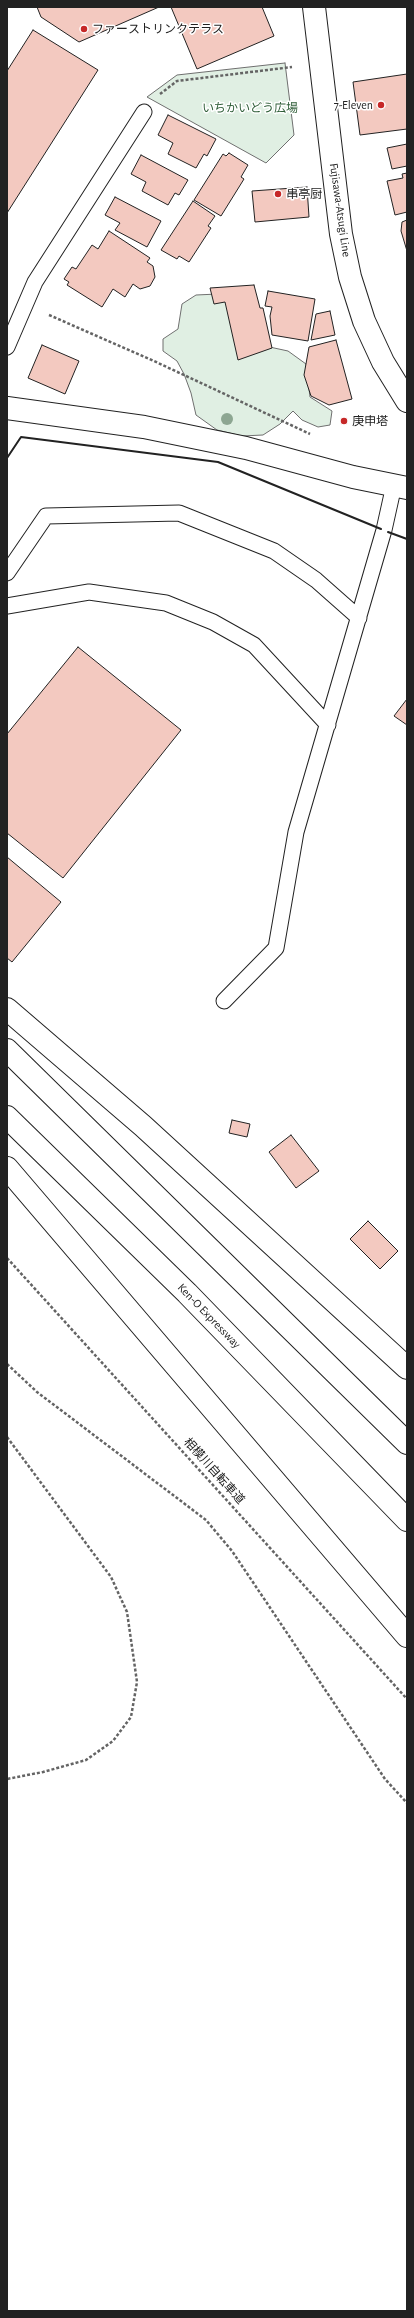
<!DOCTYPE html>
<html>
<head>
<meta charset="utf-8">
<style>
  body { margin:0 }
  #map { position:relative; width:414px; height:2318px; overflow:hidden; background:#fff; font-family:"Alegreya Sans",sans-serif }
  canvas { display:block }
  .frame { position:absolute; inset:0; border:8px solid #222; pointer-events:none }
</style>
</head>
<body>
<div id="map">
<canvas width="414" height="2318"></canvas>
<div class="frame"></div>
</div>
<script>
const ctx = document.querySelector('canvas').getContext('2d');
ctx.lineJoin = 'round';
function fillPath(path, color) {
  ctx.fillStyle = color;
  ctx.fill(path, 'evenodd');
}
function shape(rows) {
  const path = new Path2D();
  for (const r of rows) {
    path.moveTo(r[0], r[1]);
    for (let i = 2; i < r.length; i += 2) path.lineTo(r[i], r[i + 1]);
  }
  return path;
}
function trace(path, color, width, dash) {
  ctx.strokeStyle = color;
  ctx.lineWidth = width;
  ctx.lineCap = dash ? 'butt' : 'round';
  ctx.setLineDash(dash || []);
  ctx.stroke(path);
}
function drawText(font, color, halo, rows, align = 'center') {
  ctx.font = font + ' "Alegreya Sans","Noto Sans JP",sans-serif';
  ctx.lineWidth = 3;
  ctx.setLineDash([]);
  ctx.textBaseline = 'middle';
  ctx.strokeStyle = halo;
  ctx.fillStyle = color;
  for (const [text, x, y, turn = 0] of rows) {
    ctx.save();
    ctx.translate(x, y);
    ctx.rotate((+turn || 0) * Math.PI / 180);
    ctx.textAlign = isNaN(turn) ? turn : align;
    if (halo) ctx.strokeText(text, 0, 0);
    ctx.fillText(text, 0, 0);
    ctx.restore();
  }
}
const green = shape([
  [285,63,294,135,266,163,147,97,177,75,285,63],
  [218,294,265,346,288,351,306,364,310,397,332,411,330,425,318,427,302,420,293,411,280,424,263,435,242,436,217,430,196,415,191,393,184,374,177,361,163,351,163,339,178,329,182,304,196,295,218,294]
]);
const building = shape([
  [37,7,159,7,79,42,41,17,37,7],
  [171,7,262,7,274,36,197,69,171,7],
  [33,30,98,70,7,213,7,71,33,30],
  [407,74,407,129,360,135,353,82,407,74],
  [168,115,216,139,207,156,204,154,196,168,168,154,173,143,158,135,168,115],
  [407,144,407,166,392,169,387,148,407,144],
  [229,153,248,165,241,177,244,179,221,216,194,200,223,154,226,156,229,153],
  [141,155,188,180,179,195,175,193,168,205,142,191,146,182,131,174,141,155],
  [407,173,407,212,395,215,387,181,403,178,402,174,407,173],
  [307,187,309,217,255,222,252,191,307,187],
  [115,197,161,221,147,247,115,230,120,223,105,215,115,197],
  [193,201,215,216,208,226,211,228,189,262,179,256,177,259,161,250,193,201],
  [407,220,407,251,401,231,402,222,407,220],
  [109,231,150,258,147,262,153,266,155,277,150,286,140,289,133,284,125,297,113,289,102,307,67,285,69,282,64,279,72,267,76,269,92,245,98,249,109,231],
  [254,285,260,308,263,308,272,348,238,360,225,302,214,304,210,288,254,285],
  [268,291,315,299,308,341,272,335,270,316,272,307,265,306,268,291],
  [330,311,335,335,311,340,316,314,330,311],
  [336,340,352,399,329,405,311,396,304,375,309,347,336,340],
  [42,345,79,361,65,394,28,378,42,345],
  [78,647,181,730,63,878,7,833,7,734,78,647],
  [407,699,407,725,394,716,407,699],
  [7,857,61,902,12,962,7,958,7,857],
  [232,1120,250,1124,247,1137,229,1133,232,1120],
  [291,1135,319,1171,296,1188,269,1152,291,1135],
  [368,1221,398,1251,380,1269,350,1239,368,1221]
]);
const path = shape([
  [160,94,177,81,292,67],
  [49,315,154,361,310,434],
  [7,1258,407,1699],
  [7,1364,37,1392,206,1520,232,1551,385,1779,407,1803],
  [7,1437,111,1577,127,1612,137,1682,131,1717,113,1741,86,1760,43,1772,7,1779]
]);
const service = shape([
  [7,347,35,282,144,112],
  [7,573,46,516,179,513,274,551,316,580,359,618],
  [7,606,89,592,166,603,213,622,254,645,328,725],
  [224,1001,276,948,296,832,384,530,394,485]
]);
const minor = shape([
  [7,408,144,427,246,448,353,477,407,488]
]);
const primary = shape([
  [314,7,341,234,350,277,364,321,383,362,407,401]
]);
const motorway = shape([
  [7,1009,143,1126,407,1368],
  [7,1050,407,1443],
  [7,1117,187,1293,407,1520],
  [7,1168,407,1636]
]);
const wall = shape([
  [7,458,21,437,218,462,381,529],
  [388,532,407,539]
]);
const trees = [
  [227,419]
];
const markers = [
  [84,29,4,"#c62828"],
  [381,105,4,"#c62828"],
  [278,194,4,"#c62828"],
  [344,421,4,"#c62828"]
];
const poiNames = [
  ["ファーストリンクテラス",92,29],
  ["7-Eleven",373,105,"right"],
  ["串亭厨",286,194],
  ["庚申塔",352,421]
];
const parkNames = [
  ["いちかいどう広場",250,108]
];
const streetNames = [
  ["Fujisawa-Atsugi Line",340,210,82],
  ["Ken-O Expressway",209,1316,46],
  ["相模川自転車道",214,1471,48]
];
fillPath(green, '#e0efe3');
trace(green, '#6f6f6f', 1);
fillPath(building, '#f3c9c0');
trace(building, '#222', 1);
trace(service, '#222', 17);
trace(minor, '#222', 24);
trace(primary, '#222', 24);
trace(motorway, '#222', 24);
trace(path, '#646464', 2.5, [3, 2]);
trace(service, '#fff', 15);
trace(minor, '#fff', 22);
trace(primary, '#fff', 22);
trace(motorway, '#fff', 22);
trace(wall, '#222', 2);
ctx.fillStyle = '#8da692';
for (const [x, y] of trees) {
  ctx.beginPath();
  ctx.arc(x, y, 6, 0, 2 * Math.PI);
  ctx.fill();
}
for (const [x, y, r, color] of markers) {
  const dot = new Path2D();
  dot.arc(x, y, r, 0, 2 * Math.PI);
  ctx.fillStyle = color;
  ctx.fill(dot);
  trace(dot, '#fff', 1.5);
}
drawText('12px', '#222', '#fff', poiNames, 'left');
drawText('12px', '#2f5e38', '#fff', parkNames);
drawText('12px', '#222', '#fff', streetNames);
</script>
</body>
</html>
